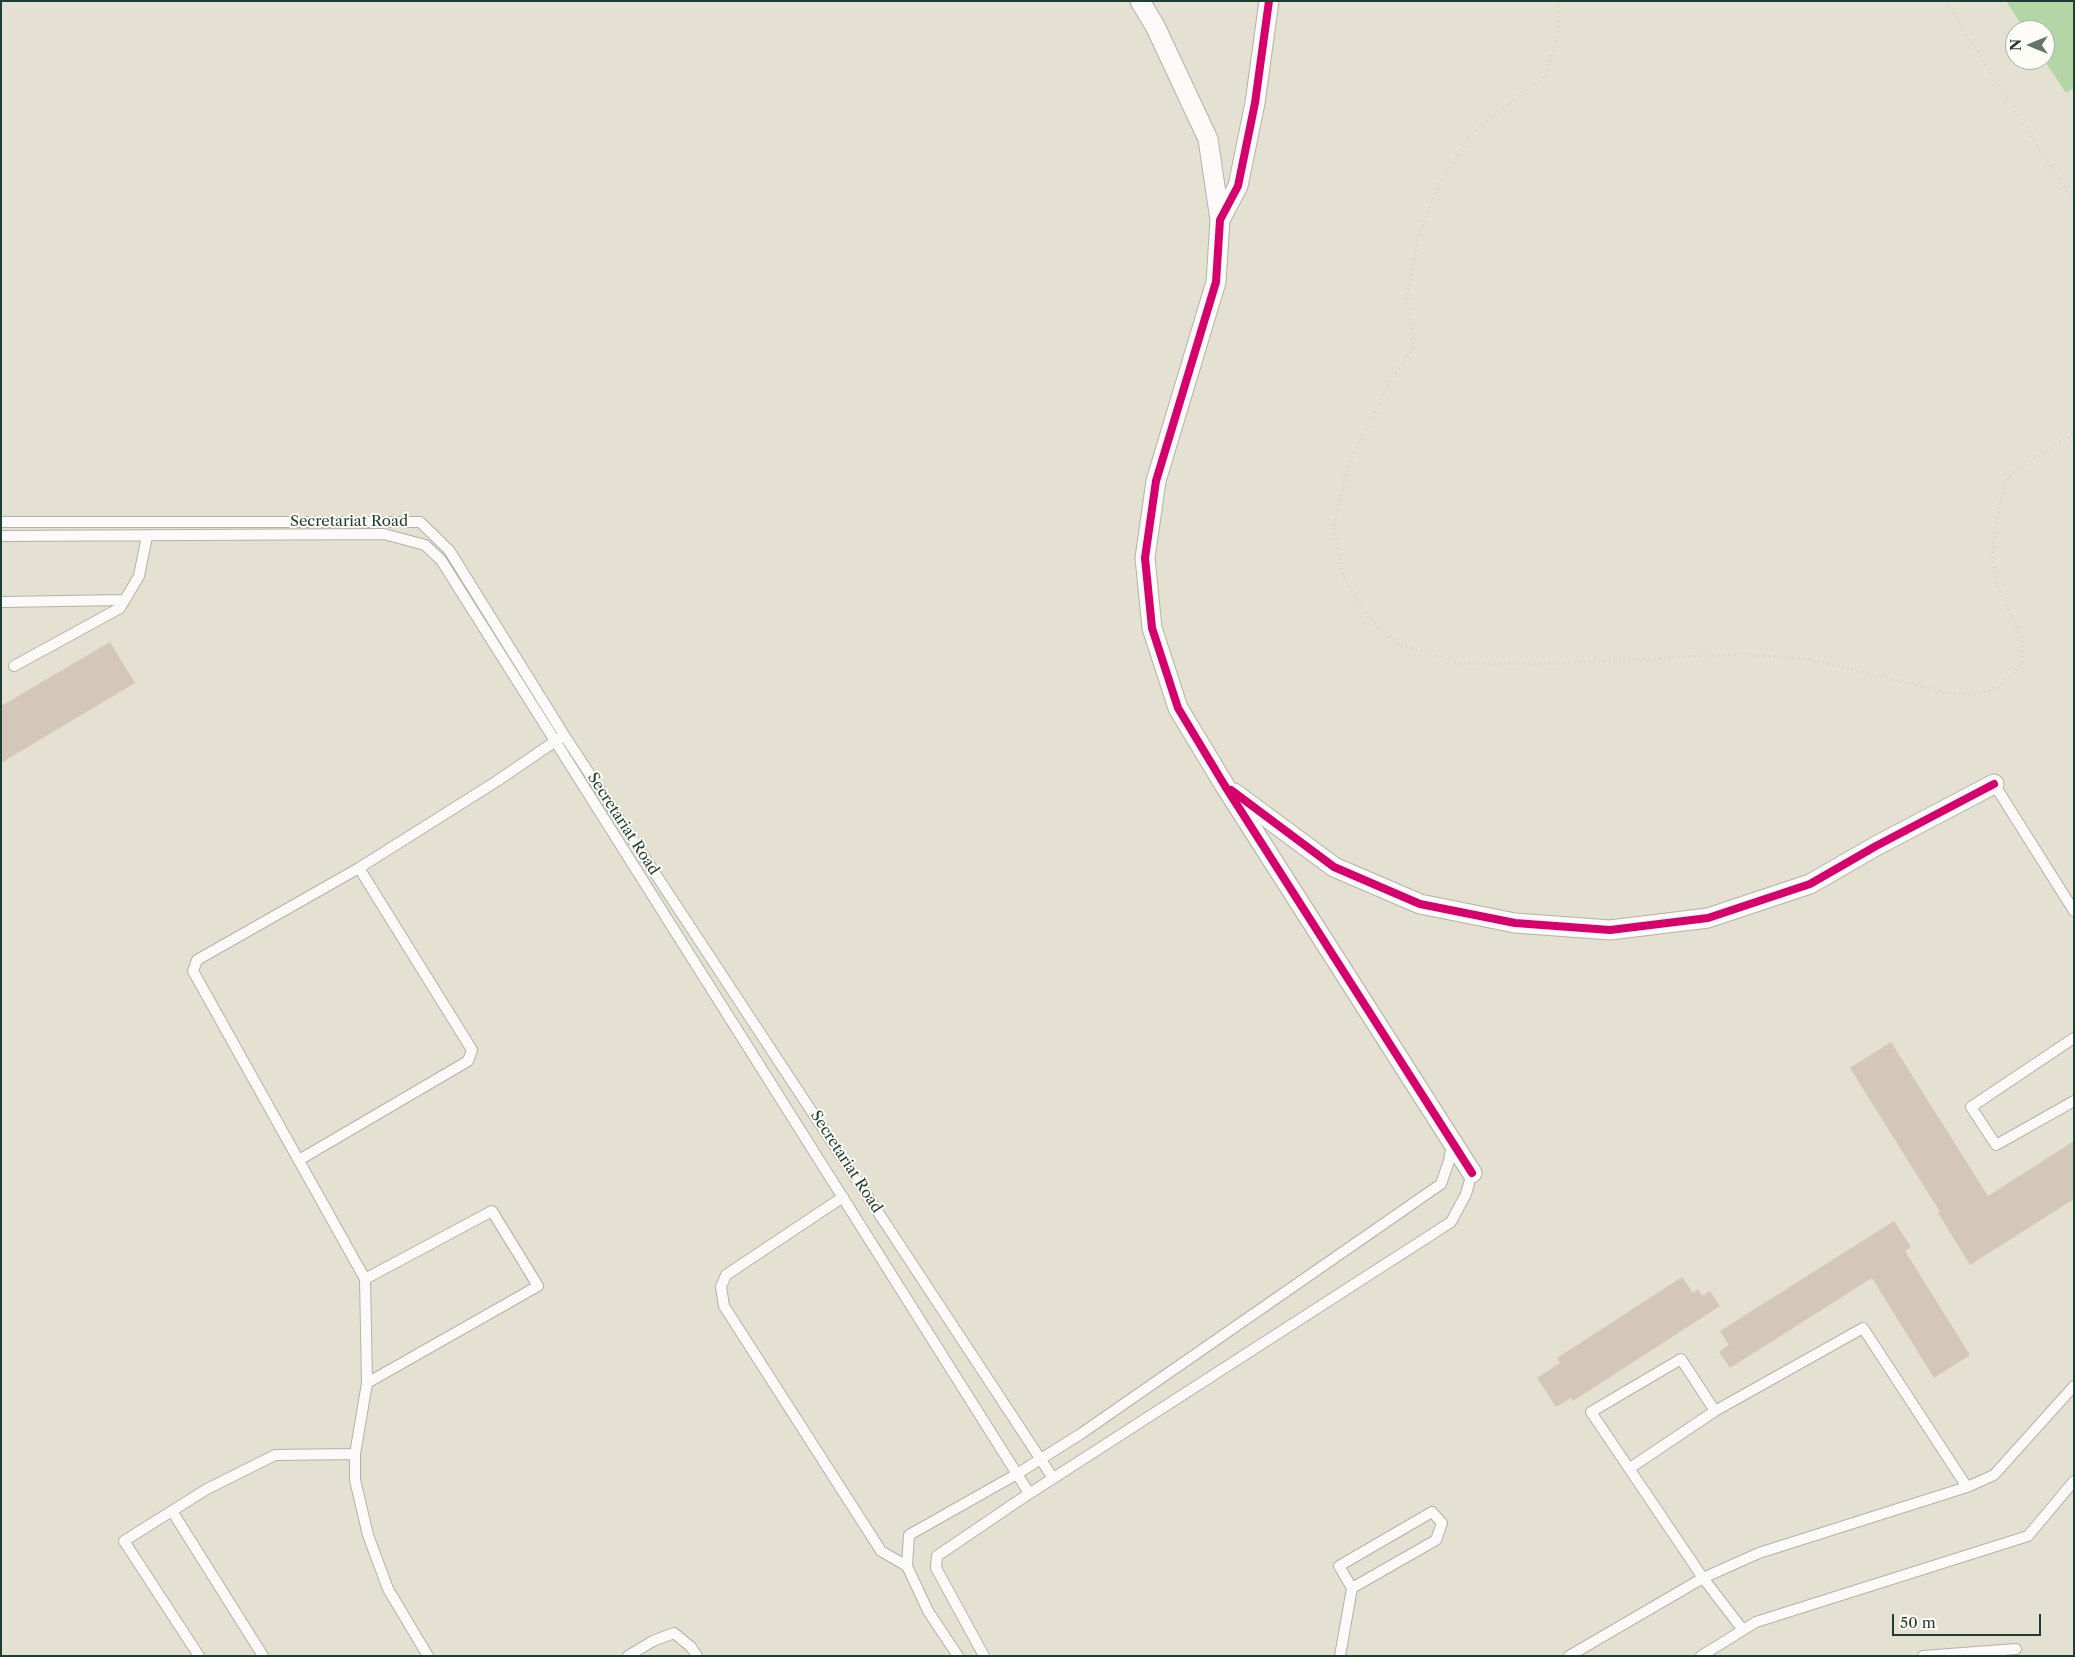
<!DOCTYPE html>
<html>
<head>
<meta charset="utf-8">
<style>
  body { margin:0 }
  #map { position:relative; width:2075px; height:1657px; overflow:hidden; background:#e4e1d2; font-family:"Libre Caslon Text",serif }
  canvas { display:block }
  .frame { position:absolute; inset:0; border:2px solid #1f3d34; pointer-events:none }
  .north { position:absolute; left:2005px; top:20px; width:50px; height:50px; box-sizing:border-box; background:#fdfcf7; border:1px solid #a4b0a9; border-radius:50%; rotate:270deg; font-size:14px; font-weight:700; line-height:20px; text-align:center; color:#1f3d34 }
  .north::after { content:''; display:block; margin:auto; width:18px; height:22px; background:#64766b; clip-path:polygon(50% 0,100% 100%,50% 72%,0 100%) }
  .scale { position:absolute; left:1892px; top:1614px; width:149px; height:22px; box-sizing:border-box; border:2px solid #1f3d34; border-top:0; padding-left:6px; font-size:15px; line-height:18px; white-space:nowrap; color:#1f3d34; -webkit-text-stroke:4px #fdfcf7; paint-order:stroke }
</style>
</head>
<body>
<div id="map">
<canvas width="2075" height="1657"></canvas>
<div class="frame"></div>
<div class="north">N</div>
<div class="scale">50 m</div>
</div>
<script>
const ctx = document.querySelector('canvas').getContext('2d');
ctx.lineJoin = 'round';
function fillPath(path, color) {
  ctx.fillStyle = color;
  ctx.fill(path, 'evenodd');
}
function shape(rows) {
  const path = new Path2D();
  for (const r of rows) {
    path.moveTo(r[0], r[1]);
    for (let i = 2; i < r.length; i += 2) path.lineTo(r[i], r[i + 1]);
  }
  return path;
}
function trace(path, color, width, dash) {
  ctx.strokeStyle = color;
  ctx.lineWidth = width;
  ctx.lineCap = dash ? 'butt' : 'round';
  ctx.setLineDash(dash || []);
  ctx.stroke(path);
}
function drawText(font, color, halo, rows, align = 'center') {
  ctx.font = font + ' "Libre Caslon Text",serif';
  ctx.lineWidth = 4;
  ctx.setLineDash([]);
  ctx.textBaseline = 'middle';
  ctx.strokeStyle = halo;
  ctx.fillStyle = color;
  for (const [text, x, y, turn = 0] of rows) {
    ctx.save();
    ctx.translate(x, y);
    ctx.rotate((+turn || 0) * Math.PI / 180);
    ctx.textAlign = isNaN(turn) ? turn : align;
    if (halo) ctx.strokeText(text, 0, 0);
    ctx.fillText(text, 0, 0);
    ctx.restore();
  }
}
const green = shape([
  [2006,1,2074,1,2074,88,2066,93,2044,60,2045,30,2025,30]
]);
const building = shape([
  [110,642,135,683,1,763,1,706],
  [1891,1042,1988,1196,2074,1141,2074,1199,1970,1265,1938,1213,1940,1212,1850,1068],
  [1894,1221,1911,1247,1905,1251,1970,1355,1934,1378,1872,1278,1730,1368,1719,1352,1729,1345,1720,1331],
  [1682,1277,1693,1293,1698,1289,1702,1296,1710,1291,1720,1306,1573,1401,1571,1398,1556,1407,1537,1378,1560,1363,1557,1358]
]);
const path = shape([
  [1558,1,1558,35,1546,75,1473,132,1440,182,1419,234,1407,296,1414,348,1393,376,1346,471,1334,528,1343,575,1369,618,1398,644,1459,663,1563,663,1744,654,1813,660,1952,694,1978,694,1999,687,2022,663,2022,639,1997,585,1992,556,1999,506,2008,476,2074,433],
  [1945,1,2074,203]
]);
const lane = shape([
  [1,522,420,522,449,550,564,735,1053,1478],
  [1,536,384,534,425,545,441,560,1029,1493],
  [1,602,125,600],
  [14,666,120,608,139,576,147,536],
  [1994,784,2074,911],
  [2074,1038,1971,1107,1996,1145,2074,1101],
  [299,1160,468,1061,472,1050,359,868],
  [843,1197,726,1275,721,1287,724,1306,881,1551,907,1566],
  [365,1279,492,1211,538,1286,367,1383],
  [1630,1468,1715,1411],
  [172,1511,263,1656],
  [1743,1630,1703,1578,1591,1412,1681,1359,1715,1411,1863,1328,1967,1487],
  [199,1656,124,1541,207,1489,275,1455,355,1454],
  [428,1656,388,1589,368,1535,355,1480,355,1454,367,1383,365,1279,193,971,197,960,359,868,497,781,560,738],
  [628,1656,653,1641,674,1633,691,1647,697,1656],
  [958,1656,928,1611,907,1566,909,1535,1017,1474,1082,1433,1441,1184,1449,1161,1452,1144],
  [984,1656,936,1568,937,1556,1021,1499,1451,1222,1466,1194,1472,1173],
  [1340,1656,1352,1588,1339,1566,1432,1512,1442,1523,1436,1540,1352,1588],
  [1569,1656,1703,1578,1759,1553,1967,1487,1994,1475,2074,1386],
  [1701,1656,1756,1622,2028,1536,2074,1481],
  [1923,1656,2016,1649]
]);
const street = shape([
  [1140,1,1155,26,1208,139,1220,220],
  [1269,1,1255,103,1238,186,1220,220,1216,282,1156,481,1145,558,1152,628,1178,708,1225,786,1472,1173],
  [1234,793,1334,867,1420,904,1515,923,1610,930,1708,918,1810,884,1876,846,1994,784]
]);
const cycleway = shape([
  [1269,1,1255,103,1238,186,1220,220,1216,282,1156,481,1145,558,1152,628,1178,708,1225,786,1472,1173],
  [1231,790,1334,867,1420,904,1515,923,1610,930,1708,918,1810,884,1876,846,1994,784]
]);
const streetNames = [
  ["Secretariat Road",349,522],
  ["Secretariat Road",623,824,57],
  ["Secretariat Road",846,1162,57]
];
fillPath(green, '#b4d5a5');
fillPath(building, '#d5c7b8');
trace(lane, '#b1b2a8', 12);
trace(street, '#b1b2a8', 21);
trace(path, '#d2d3cf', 3, [1, 4]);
trace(lane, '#fbfaf8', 10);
trace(street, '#fbfaf8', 19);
trace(cycleway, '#d6006c', 8);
drawText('15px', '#1f3d34', '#fdfcf7', streetNames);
</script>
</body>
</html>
